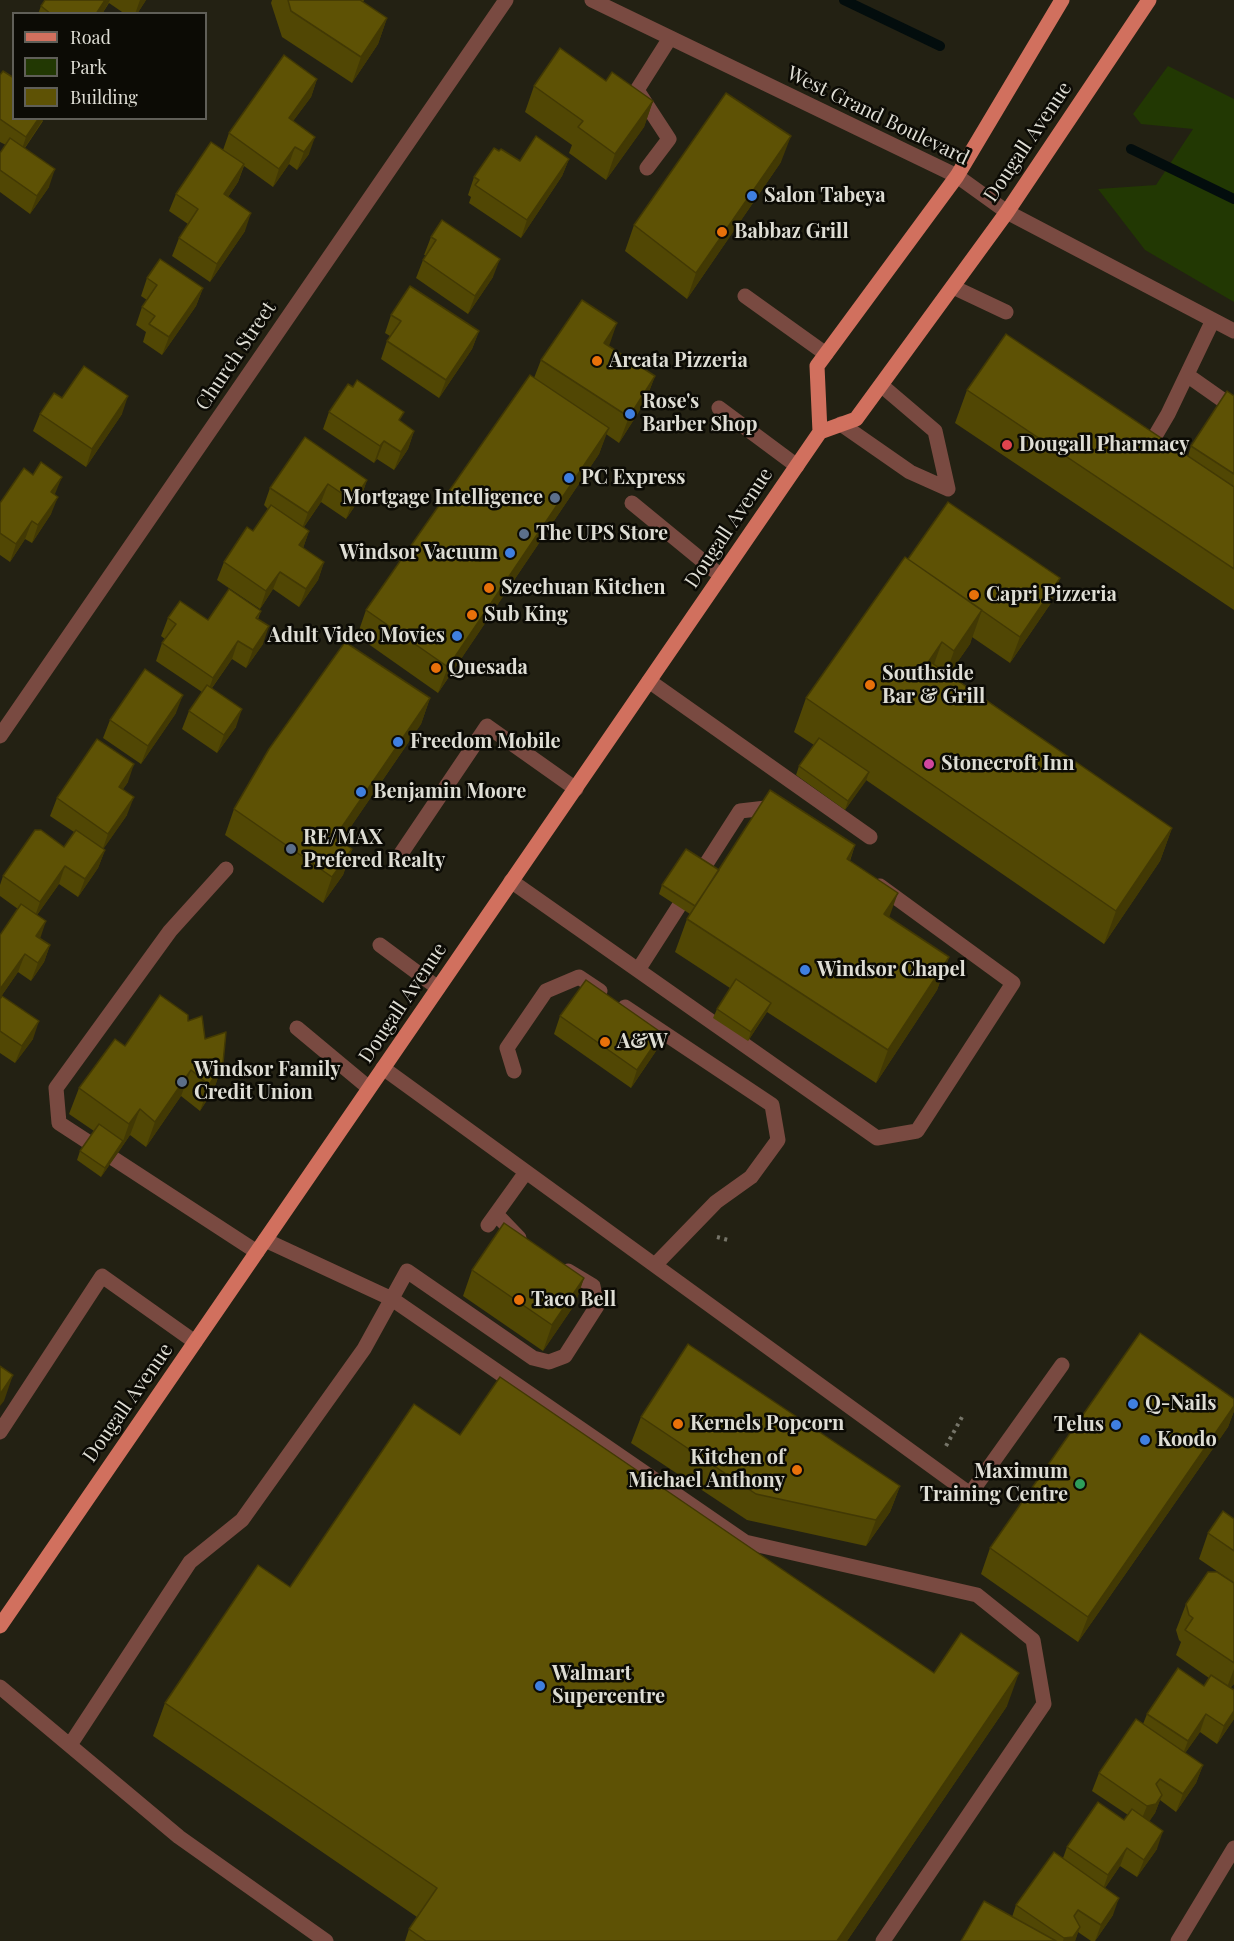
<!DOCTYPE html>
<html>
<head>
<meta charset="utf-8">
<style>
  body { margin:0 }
  #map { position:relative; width:1234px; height:1941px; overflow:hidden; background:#232113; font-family:"Playfair Display",serif }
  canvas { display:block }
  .legend { position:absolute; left:12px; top:12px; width:195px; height:108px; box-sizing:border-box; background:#0c0b05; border:2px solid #605f58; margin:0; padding:8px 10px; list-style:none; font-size:18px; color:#deddd4 }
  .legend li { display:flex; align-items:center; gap:12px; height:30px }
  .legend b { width:30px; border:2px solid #605f58 }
</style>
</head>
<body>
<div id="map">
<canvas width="1234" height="1941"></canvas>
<ul class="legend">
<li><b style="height:8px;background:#d1705e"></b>Road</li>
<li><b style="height:16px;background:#223803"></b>Park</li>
<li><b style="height:16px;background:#5e5205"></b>Building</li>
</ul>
</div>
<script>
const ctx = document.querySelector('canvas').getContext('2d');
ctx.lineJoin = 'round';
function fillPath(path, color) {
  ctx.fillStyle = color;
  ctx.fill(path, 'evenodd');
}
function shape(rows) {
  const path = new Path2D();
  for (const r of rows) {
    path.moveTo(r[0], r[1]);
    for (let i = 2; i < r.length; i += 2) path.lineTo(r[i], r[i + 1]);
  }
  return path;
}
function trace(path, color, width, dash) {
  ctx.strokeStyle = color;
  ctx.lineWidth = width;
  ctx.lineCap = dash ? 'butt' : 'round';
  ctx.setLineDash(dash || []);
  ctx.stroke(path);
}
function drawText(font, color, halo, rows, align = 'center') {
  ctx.font = font + ' "Playfair Display",serif';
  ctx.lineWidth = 5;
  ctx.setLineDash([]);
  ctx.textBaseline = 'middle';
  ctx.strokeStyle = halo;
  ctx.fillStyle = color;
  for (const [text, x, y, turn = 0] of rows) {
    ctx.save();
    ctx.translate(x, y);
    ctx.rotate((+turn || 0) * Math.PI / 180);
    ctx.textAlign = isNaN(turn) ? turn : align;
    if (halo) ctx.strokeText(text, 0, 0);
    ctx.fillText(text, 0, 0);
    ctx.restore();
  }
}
const green = shape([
  [1168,66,1234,99,1234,302,1145,250,1098,189,1156,185,1193,129,1141,124,1133,114]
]);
const stream = shape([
  [844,0,940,46],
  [1131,149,1234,199]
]);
const path = shape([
  [717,1237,728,1240],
  [946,1446,962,1417]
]);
const minor = shape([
  [592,0,957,176,1007,212,1234,331],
  [647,168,669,139,637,90,670,38],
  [953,287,1006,312],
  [745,296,826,354],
  [1187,375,1234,408],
  [881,385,935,431,948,489],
  [719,408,797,466],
  [841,424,910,472,948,489],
  [1155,451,1151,443,1168,414,1213,320],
  [632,503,721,576],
  [649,681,870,837],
  [0,736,506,0],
  [398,858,487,726,576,789],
  [226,869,170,931,56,1088,59,1123,257,1252],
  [511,881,877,1138,917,1131,1013,983,880,886],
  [380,945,438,988],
  [638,970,740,811,766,808,776,815],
  [625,1007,772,1105,778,1140,751,1177,716,1202,655,1265],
  [297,1028,369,1088],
  [383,1068,970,1494,1062,1365],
  [514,1071,507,1048,546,991,579,977,600,991],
  [496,1214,519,1238],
  [488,1225,526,1172],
  [265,1240,392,1299,745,1542,977,1595,1033,1640,1044,1704,883,1941],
  [0,1432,102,1276,195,1342],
  [0,1687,179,1837,326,1941],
  [70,1745,190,1562,242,1520,364,1349,407,1271,533,1358,549,1362,565,1356,597,1306,593,1286,568,1271],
  [1178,1941,1234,1848]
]);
const major = shape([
  [820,432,817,366,957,176,1062,0],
  [0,1626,820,432,856,419,1007,212,1149,0]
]);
const wall = shape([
  [45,0,146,0,137,14,125,14,109,3,102,14,38,14,41,6],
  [272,0,364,0,363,2,387,18,378,44,352,83,282,37,271,3],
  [0,75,43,121,25,148,49,187,30,214,0,192,0,153,6,145,0,142],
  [317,79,311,97,293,121,309,154,297,170,289,164,273,187,244,166,238,182,228,197,245,231,210,282,172,256,179,238,188,224,169,211,176,194,223,150,229,133],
  [606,81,653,101,644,127,606,180,569,153,572,145,525,112,534,86],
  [499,151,520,161,569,159,562,176,521,238,469,203,471,197,468,195,474,177],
  [781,162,687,299,625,251,634,225],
  [431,237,493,277,468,314,416,278,423,260,426,255,424,255],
  [147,278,203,288,196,306,162,355,143,342,146,332,136,325,142,307,147,300,141,296],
  [391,315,479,331,472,349,439,398,381,359,387,341,390,336,385,333],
  [609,346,655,376,645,402,619,443,606,434,599,454,438,693,357,636,366,610,534,378,541,360],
  [967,390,1188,456,1191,446,1234,396,1234,610,955,423],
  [62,398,122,414,86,467,33,431,40,414],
  [329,412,401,422,414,431,408,449,394,470,377,459,374,463,323,429],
  [367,480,361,497,346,519,321,502,304,527,309,531,303,548,324,562,318,580,299,607,273,589,260,609,217,580,224,562,253,531,268,509,264,505,270,488],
  [55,495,51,514,32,543,25,539,10,562,0,555,0,503],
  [908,559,1060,578,1051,603,1010,663,972,637,970,644,949,674,1172,828,1160,861,1104,944,866,780,845,810,796,775,799,766,814,745,794,732,806,698],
  [261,611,258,619,263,644,246,668,232,659,212,688,236,727,217,753,182,729,189,711,202,692,156,661,162,643,165,639,161,636,168,618,208,620],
  [430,698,421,724,341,841,352,849,343,875,323,903,225,835,234,809],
  [176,713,141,764,103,738,110,720],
  [128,782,123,789,127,815,103,849,105,850,98,868,78,897,59,884,37,915,40,938,50,945,44,962,31,981,18,972,0,998,0,935,18,909,0,896,0,885,3,876,64,847,74,832,50,816,57,798],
  [855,845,850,861,889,917,949,957,937,990,876,1083,767,1012,748,1041,713,1018,717,1009,730,988,675,952,687,919,690,914,659,894,662,885,719,870],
  [0,999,33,1039,15,1063,0,1053],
  [560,1016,656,1051,631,1088,554,1034],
  [188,1021,205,1039,223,1063,214,1089,200,1111,181,1096,146,1147,130,1135,101,1177,77,1160,80,1151,94,1131,69,1114,79,1088,125,1046],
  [472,1270,584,1278,575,1304,543,1351,463,1296],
  [1234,1399,1234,1411,1228,1427,1078,1642,981,1574,990,1548],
  [641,1417,900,1486,890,1512,866,1546,747,1520,631,1443],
  [460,1435,934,1673,1007,1706,847,1941,405,1941,409,1929,417,1917,153,1736,165,1703,290,1587],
  [1234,1519,1234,1684,1230,1688,1234,1690,1234,1719,1217,1744,1200,1732,1185,1753,1203,1765,1196,1783,1176,1812,1160,1800,1155,1813,1149,1821,1157,1849,1137,1877,1120,1866,1105,1888,1113,1915,1095,1941,1091,1941,1078,1932,1075,1941,961,1941,1012,1917,1016,1905,1063,1858,1067,1847,1124,1820,1128,1815,1092,1791,1099,1773,1143,1724,1147,1714,1204,1686,1209,1678,1176,1655,1181,1642,1179,1640,1176,1630,1186,1604,1224,1576,1199,1559,1208,1533]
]);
const shadedWall = shape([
  [105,0,110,0,102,14,96,14],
  [140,0,146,0,137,14,135,14],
  [387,18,378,44,352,83,361,57],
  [317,79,311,97,282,136,289,118],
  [653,101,644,127,606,180,615,154],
  [39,118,44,118,20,155,26,137],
  [791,136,781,162,687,299,696,273],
  [315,137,309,154,297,170,304,152],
  [295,147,289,164,273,187,279,169],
  [569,159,562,176,521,238,527,220],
  [244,164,238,182,218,212,224,194],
  [55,169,49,187,30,214,37,196],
  [251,213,245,231,210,282,217,264],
  [500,259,493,277,468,314,475,296],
  [203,288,196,306,162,355,169,337],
  [617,323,608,349,604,343],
  [479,331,472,349,439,398,446,380],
  [655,376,645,402,619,443,629,417],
  [128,396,122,414,86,467,92,449],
  [609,428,599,454,438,693,448,667],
  [414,431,408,449,394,470,401,452],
  [384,441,377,459,374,463,380,446],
  [62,477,55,494,45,510,51,492],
  [367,480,361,497,346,519,353,501],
  [328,484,321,502,301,531,308,513],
  [58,497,51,514,32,543,38,525],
  [32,521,25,539,10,562,16,544],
  [309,531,303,548,299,545],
  [324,562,318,580,299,607,306,589],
  [280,572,273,589,260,609,266,591],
  [1060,578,1051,603,1010,663,1020,637],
  [982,610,970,644,942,684,954,651],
  [269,626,263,644,246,668,253,650],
  [238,641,232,659,206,696,213,678],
  [942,642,930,675,929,661],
  [183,695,176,713,141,764,148,746],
  [430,698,421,724,326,863,335,837],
  [242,709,236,727,217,753,224,735],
  [134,764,128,782,112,805,119,787],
  [869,772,866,781,845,810,848,801],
  [134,797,127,815,102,851,108,834],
  [1172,828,1160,861,1104,944,1116,911],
  [855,845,843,879,847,859],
  [352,849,343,875,323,903,332,877],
  [105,850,98,868,78,897,85,879],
  [65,866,59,884,34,919,40,902],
  [898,893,886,926,884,914],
  [46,921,40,939,36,936],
  [50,945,44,962,31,981,38,963],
  [25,954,18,972,0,998,0,989],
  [949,957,937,990,876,1083,888,1050],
  [771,1003,767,1012,748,1041,751,1032],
  [39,1021,33,1039,15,1063,22,1046],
  [662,1033,656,1051,631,1088,637,1070],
  [223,1063,214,1089,200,1111,209,1085],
  [191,1070,181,1096,146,1147,155,1122],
  [140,1109,130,1135,120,1150,129,1124],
  [123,1141,120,1150,101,1177,105,1168],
  [584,1278,575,1304,543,1351,552,1325],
  [13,1375,4,1401,0,1406,0,1394],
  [1234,1406,1234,1411,1228,1427,1078,1642,1088,1617],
  [900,1486,890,1512,866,1546,876,1520],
  [1234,1669,1234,1684,1226,1690],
  [1019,1673,1007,1706,847,1941,837,1941],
  [1234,1711,1234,1719,1217,1744,1224,1726],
  [1206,1714,1200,1732,1181,1759,1188,1741],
  [1203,1765,1196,1783,1176,1812,1183,1794],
  [1162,1795,1155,1813,1149,1822,1140,1823,1147,1806],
  [1163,1831,1157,1849,1137,1877,1144,1860],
  [1127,1848,1120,1866,1102,1892,1108,1875],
  [1119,1898,1113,1915,1095,1941,1101,1925],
  [1080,1927,1075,1941,1063,1941,1064,1938]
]);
const building = shape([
  [45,0,105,0,96,14,51,14,41,6,45,0],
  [288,0,360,0,387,18,361,57,291,11,288,0],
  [560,48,606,81,612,72,653,101,615,154,578,127,583,121,534,86,560,48],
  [284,55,317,79,289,118,315,137,304,152,295,147,279,169,229,133,284,55],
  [3,71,14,78,14,118,39,118,26,137,0,119,0,75,3,71],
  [726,93,791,136,696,273,634,225,726,93],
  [536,136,569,159,527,220,475,185,479,180,474,177,494,148,499,151,501,149,520,161,536,136],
  [10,138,55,169,37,196,0,170,0,153,10,138],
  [211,142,244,164,224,194,251,213,217,264,179,238,198,209,176,194,211,142],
  [442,220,500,259,475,296,423,260,436,240,431,237,442,220],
  [160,259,203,288,169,337,149,324,155,316,142,307,157,285,147,278,160,259],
  [410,286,479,331,446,380,387,341,401,321,391,315,410,286],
  [582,300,617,323,604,343,655,376,629,417,541,360,582,300],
  [1006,334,1234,487,1234,569,967,390,1006,334],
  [84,366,128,396,92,449,40,414,54,393,62,398,84,366],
  [530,375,609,428,448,667,366,610,530,375],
  [357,380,404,412,399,420,414,431,401,452,384,441,380,446,329,412,348,384,353,387,357,380],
  [1227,391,1234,396,1234,474,1191,446,1227,391],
  [305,437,367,480,353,501,328,484,308,513,270,488,305,437],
  [41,462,62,477,51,492,58,497,38,525,32,521,16,544,0,533,0,503,24,468,33,475,41,462],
  [948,502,1060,578,1020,637,908,559,948,502],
  [271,505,309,531,299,545,324,562,306,589,280,572,266,591,224,562,247,527,253,531,271,505],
  [905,557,982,610,954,651,942,642,929,661,1172,828,1116,911,806,698,905,557],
  [229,589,261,611,256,618,269,626,253,650,238,641,213,678,162,643,176,624,168,618,180,601,208,620,229,589],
  [345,642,430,698,335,837,352,849,332,877,234,809,269,749,345,642],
  [145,669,183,695,148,746,110,720,145,669],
  [207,685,242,709,224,735,189,711,207,685],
  [819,738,869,772,848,801,799,766,819,738],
  [97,739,134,764,119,787,134,797,108,834,57,798,97,739],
  [770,790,855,845,847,859,898,893,884,914,949,957,888,1050,687,919,770,790],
  [35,830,41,830,64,847,76,830,105,850,85,879,65,866,40,902,3,876,35,830],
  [686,849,719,870,695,906,662,885,686,849],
  [21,904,46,921,36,936,50,945,38,963,25,954,0,989,0,935,21,904],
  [736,979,771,1003,751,1032,717,1009,736,979],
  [586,980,662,1033,637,1070,560,1016,586,980],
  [160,995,188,1015,188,1021,202,1016,205,1039,226,1032,223,1063,209,1085,191,1070,155,1122,140,1109,129,1124,79,1088,115,1039,125,1046,160,995],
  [2,996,39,1021,22,1046,0,1031,0,999,2,996],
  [99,1124,123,1141,105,1168,80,1151,99,1124],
  [504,1223,584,1278,552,1325,472,1270,504,1223],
  [1140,1333,1234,1399,1234,1406,1088,1617,990,1548,1140,1333],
  [688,1344,900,1486,876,1520,756,1494,641,1417,688,1344],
  [0,1366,13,1375,0,1394,0,1366],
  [500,1377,934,1673,961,1633,1019,1673,837,1941,426,1941,409,1929,437,1888,165,1703,258,1565,290,1587,414,1404,460,1435,500,1377],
  [1223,1511,1234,1519,1234,1551,1208,1533,1223,1511],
  [1208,1572,1217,1572,1234,1583,1234,1663,1185,1630,1193,1618,1189,1615,1186,1604,1208,1572],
  [1178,1668,1204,1686,1211,1675,1234,1690,1234,1711,1224,1726,1206,1714,1188,1741,1147,1714,1178,1668],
  [1136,1719,1203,1765,1183,1794,1160,1779,1156,1784,1162,1795,1156,1804,1147,1806,1099,1773,1136,1719],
  [1098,1802,1124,1820,1132,1809,1163,1831,1144,1860,1127,1848,1108,1875,1067,1847,1098,1802],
  [1054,1852,1119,1898,1101,1925,1078,1910,1074,1916,1080,1927,1073,1937,1064,1938,1016,1905,1054,1852],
  [984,1901,1056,1941,961,1941,984,1901]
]);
const markers = [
  [752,196,6,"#3f7fe0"],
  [722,232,6,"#e8710a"],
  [597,361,6,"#e8710a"],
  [630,414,6,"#3f7fe0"],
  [1007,445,6,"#e0444e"],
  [569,478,6,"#3f7fe0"],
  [555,498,6,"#5c6f8a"],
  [524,534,6,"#5c6f8a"],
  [510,553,6,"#3f7fe0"],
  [489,588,6,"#e8710a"],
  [974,595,6,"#e8710a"],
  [472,615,6,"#e8710a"],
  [457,636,6,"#3f7fe0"],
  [436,668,6,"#e8710a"],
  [870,685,6,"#e8710a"],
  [398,742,6,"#3f7fe0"],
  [929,764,6,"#d1479c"],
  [361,792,6,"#3f7fe0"],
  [291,849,6,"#5c6f8a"],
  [805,970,6,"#3f7fe0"],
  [605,1042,6,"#e8710a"],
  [182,1082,6,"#5c6f8a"],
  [519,1300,6,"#e8710a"],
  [1133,1404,6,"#3f7fe0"],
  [678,1424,6,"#e8710a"],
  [1116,1425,6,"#3f7fe0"],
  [1145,1440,6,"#3f7fe0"],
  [797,1470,6,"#e8710a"],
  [1080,1484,6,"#2e9e5b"],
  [540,1686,6,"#3f7fe0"]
];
const streetNames = [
  ["West Grand Boulevard",878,116,26],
  ["Dougall Avenue",1028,142,-56],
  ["Church Street",236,356,-56],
  ["Dougall Avenue",729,528,-56],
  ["Dougall Avenue",403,1003,-56],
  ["Dougall Avenue",128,1403,-55]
];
const poiNames = [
  ["Salon Tabeya",764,196],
  ["Babbaz Grill",734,232],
  ["Arcata Pizzeria",609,361],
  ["Rose's",642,402],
  ["Barber Shop",642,425],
  ["Dougall Pharmacy",1019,445],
  ["PC Express",581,478],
  ["Mortgage Intelligence",543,498,"right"],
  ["The UPS Store",536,534],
  ["Windsor Vacuum",498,553,"right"],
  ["Szechuan Kitchen",501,588],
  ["Capri Pizzeria",986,595],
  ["Sub King",484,615],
  ["Adult Video Movies",445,636,"right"],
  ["Quesada",448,668],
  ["Southside",882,674],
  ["Bar & Grill",882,697],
  ["Freedom Mobile",410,742],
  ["Stonecroft Inn",941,764],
  ["Benjamin Moore",373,792],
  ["RE/MAX",303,838],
  ["Prefered Realty",303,861],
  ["Windsor Chapel",817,970],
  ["A&W",617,1042],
  ["Windsor Family",194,1070],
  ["Credit Union",194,1093],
  ["Taco Bell",531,1300],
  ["Q-Nails",1145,1404],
  ["Kernels Popcorn",690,1424],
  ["Telus",1104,1425,"right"],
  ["Koodo",1157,1440],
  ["Kitchen of",785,1458,"right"],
  ["Michael Anthony",785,1481,"right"],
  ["Maximum",1068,1472,"right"],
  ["Training Centre",1068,1495,"right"],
  ["Walmart",552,1674],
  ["Supercentre",552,1697]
];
fillPath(green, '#223803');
trace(stream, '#030d0d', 10);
trace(path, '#767569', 4, [3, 4.5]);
trace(minor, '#794a41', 15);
trace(major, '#d1705e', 15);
fillPath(wall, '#514704');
fillPath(shadedWall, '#423904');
fillPath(building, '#5e5205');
trace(building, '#423904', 1.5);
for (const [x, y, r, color] of markers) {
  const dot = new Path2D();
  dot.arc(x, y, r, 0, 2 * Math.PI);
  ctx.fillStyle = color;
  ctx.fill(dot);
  trace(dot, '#0c0b05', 2);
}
drawText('20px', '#deddd4', '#0c0b05', streetNames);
drawText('bold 20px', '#deddd4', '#0c0b05', poiNames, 'left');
</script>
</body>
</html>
